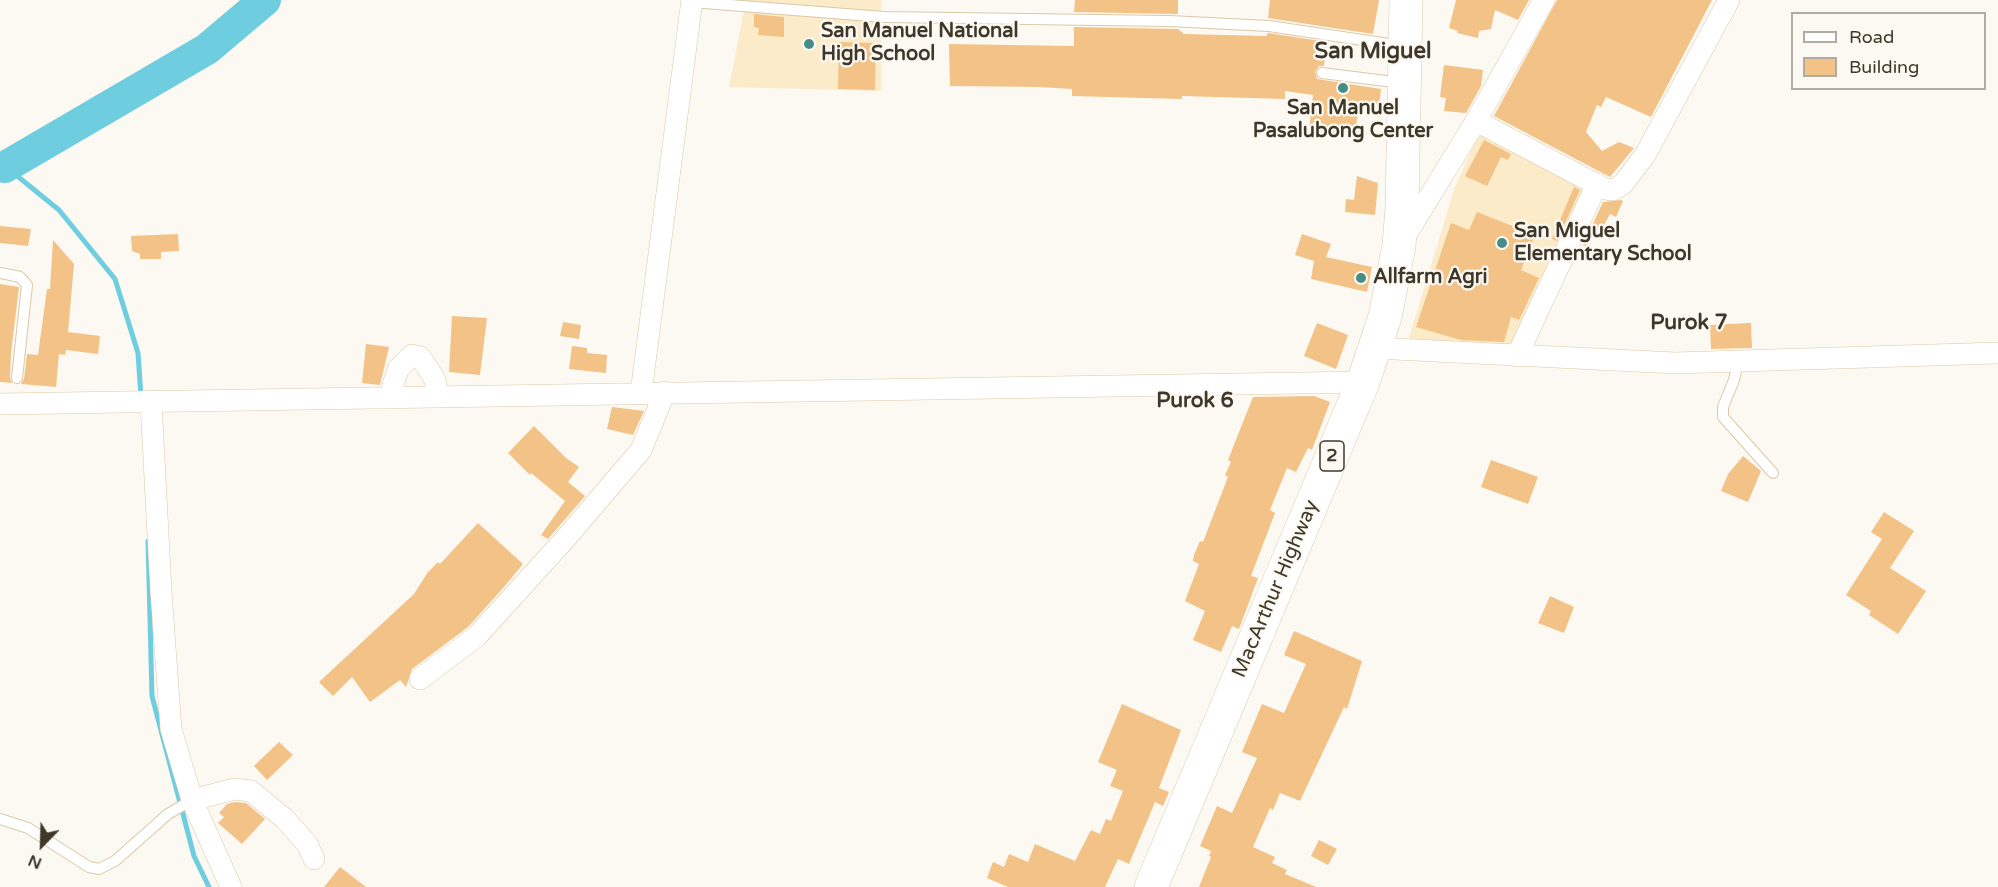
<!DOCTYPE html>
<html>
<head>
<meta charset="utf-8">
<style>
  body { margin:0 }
  #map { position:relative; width:1998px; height:887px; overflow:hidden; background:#fcf9f2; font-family:"Varela Round",sans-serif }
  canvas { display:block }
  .legend { position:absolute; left:1791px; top:12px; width:195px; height:78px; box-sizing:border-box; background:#fcf9f2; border:2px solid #b0aca2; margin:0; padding:8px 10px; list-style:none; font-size:18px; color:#3f382a }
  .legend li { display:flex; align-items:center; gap:12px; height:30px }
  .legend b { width:30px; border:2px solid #b0aca2 }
  .north { position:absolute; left:12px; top:815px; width:60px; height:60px; -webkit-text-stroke:4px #fcf9f2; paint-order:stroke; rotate:203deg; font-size:16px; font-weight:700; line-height:24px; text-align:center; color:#3f382a }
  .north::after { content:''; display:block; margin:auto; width:21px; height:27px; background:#3f382a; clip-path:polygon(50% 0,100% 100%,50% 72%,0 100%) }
</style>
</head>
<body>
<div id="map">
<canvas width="1998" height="887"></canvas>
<ul class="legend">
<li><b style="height:8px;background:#fff"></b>Road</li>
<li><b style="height:16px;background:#f2c286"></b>Building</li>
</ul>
<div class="north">N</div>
</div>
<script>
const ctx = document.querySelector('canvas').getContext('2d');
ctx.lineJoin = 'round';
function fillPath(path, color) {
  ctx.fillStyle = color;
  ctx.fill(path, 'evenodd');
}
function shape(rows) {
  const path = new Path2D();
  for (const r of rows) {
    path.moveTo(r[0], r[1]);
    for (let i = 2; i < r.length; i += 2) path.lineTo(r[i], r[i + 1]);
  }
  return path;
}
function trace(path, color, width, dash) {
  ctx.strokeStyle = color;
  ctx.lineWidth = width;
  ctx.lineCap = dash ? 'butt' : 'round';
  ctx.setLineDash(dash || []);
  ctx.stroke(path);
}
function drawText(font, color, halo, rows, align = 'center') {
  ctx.font = font + ' "Varela Round",sans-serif';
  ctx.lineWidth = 4.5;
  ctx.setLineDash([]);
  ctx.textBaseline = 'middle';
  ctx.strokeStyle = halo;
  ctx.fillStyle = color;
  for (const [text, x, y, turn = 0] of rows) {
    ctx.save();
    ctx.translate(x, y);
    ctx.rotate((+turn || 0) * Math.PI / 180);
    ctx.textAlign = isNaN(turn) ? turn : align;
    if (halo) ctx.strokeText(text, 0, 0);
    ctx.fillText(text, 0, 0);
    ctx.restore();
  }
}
const built = shape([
  [746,0,881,0,881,91,729,87],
  [1479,133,1590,189,1516,356,1409,338,1455,187]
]);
const stream = shape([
  [0,162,59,210,115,279,138,353,141,397],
  [148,541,152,696,194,856,209,887]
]);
const river = shape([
  [5,167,207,49,265,0]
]);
const building = shape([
  [1075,0,1178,0,1178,14,1074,12],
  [1270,0,1379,0,1373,34,1268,18],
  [1456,0,1529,0,1518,20,1495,10,1491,29,1479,31,1478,38,1457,33,1458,31,1449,28],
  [1557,0,1712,0,1651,117,1606,97,1601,107,1597,105,1586,132,1602,151,1619,142,1634,148,1610,177,1494,116],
  [754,14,784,17,784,37,758,35,759,28,754,27],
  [1074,27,1178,29,1184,34,1266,36,1268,33,1327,42,1324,66,1319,66,1315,72,1317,79,1381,89,1379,105,1359,102,1355,135,1309,130,1313,95,1285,91,1285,99,1182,96,1182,99,1072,96,1072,89,1041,87,950,86,949,44,1074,46],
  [839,42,876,43,875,90,838,89],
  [1444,65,1483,70,1481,86,1466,113,1444,111,1446,98,1440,97],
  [1484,140,1511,154,1508,160,1501,157,1487,186,1465,176],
  [1357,176,1378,183,1375,215,1345,212,1346,199,1354,200],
  [1574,187,1580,190,1557,241,1552,239],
  [1621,200,1623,201,1616,217,1610,214,1597,238,1591,235,1586,247,1583,245,1580,251,1603,202],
  [1477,212,1535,235,1521,270,1539,278,1519,320,1511,317,1504,342,1461,340,1416,327,1451,223,1469,230],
  [0,226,31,229,28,246,0,243],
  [178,234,179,251,161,252,161,259,140,259,140,254,132,251,131,236],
  [1302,234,1331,244,1326,257,1372,267,1367,292,1311,279,1314,261,1295,255],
  [53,240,74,264,68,332,100,336,98,354,66,350,65,355,59,354,56,387,21,384,24,379,27,354,38,355,47,289,50,289],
  [0,284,19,287,11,353,10,378,12,383,0,382],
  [452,316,487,318,480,375,449,372],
  [563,322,581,325,579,339,560,336],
  [1317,323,1348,335,1336,369,1304,356],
  [1751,323,1752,348,1711,349,1710,325],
  [366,344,389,347,380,385,362,383],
  [572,346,587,348,587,353,607,355,606,373,569,369],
  [1314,396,1330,402,1312,450,1308,448,1296,472,1287,468,1270,510,1275,513,1251,576,1258,578,1239,629,1232,626,1221,652,1193,640,1205,611,1185,601,1199,564,1193,561,1194,555,1200,541,1203,542,1228,477,1225,475,1231,462,1228,460,1253,397],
  [612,407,644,411,633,435,607,429],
  [534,426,566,458,579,467,568,482,585,496,548,539,541,535,565,501,531,473,530,475,508,453],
  [1743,456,1761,471,1748,502,1721,491,1728,474],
  [1491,460,1538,477,1528,504,1481,487],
  [1884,512,1914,531,1890,568,1926,591,1898,634,1869,615,1871,611,1846,595,1882,539,1871,532],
  [478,523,523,564,504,587,468,627,412,669,406,687,400,680,370,702,352,677,333,696,319,682,414,594,428,572,438,562,440,564],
  [1550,596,1574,607,1564,633,1538,623],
  [1294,631,1362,661,1347,709,1344,707,1300,801,1280,793,1273,810,1270,808,1253,847,1275,857,1272,863,1287,870,1285,874,1316,887,1199,887,1211,857,1209,856,1211,851,1200,846,1217,806,1232,813,1257,758,1242,752,1262,704,1284,713,1306,664,1284,655],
  [1122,704,1181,730,1159,788,1169,792,1163,806,1155,802,1129,864,1118,859,1105,887,1008,887,987,878,993,862,1004,867,1009,854,1028,862,1035,844,1075,861,1091,830,1100,834,1106,819,1111,821,1123,791,1110,786,1117,770,1098,762],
  [279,742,293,755,267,780,254,766],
  [236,802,246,803,265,819,242,844,218,823,224,817,219,813,227,804],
  [1319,840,1337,849,1328,865,1311,856],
  [340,867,366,887,324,887]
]);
const service = shape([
  [691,2,884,17,1169,21,1269,26,1402,46],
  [1322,73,1402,83],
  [0,273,20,277,27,285,17,378],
  [1738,362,1734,380,1723,407,1723,417,1773,473],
  [0,819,28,828,89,867,99,869,115,861,168,814,192,800]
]);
const minor = shape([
  [1476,121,1605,189,1613,190,1623,184,1645,155,1729,0],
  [1404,238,1476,121,1544,0],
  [1375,348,1675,363,1998,353],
  [1517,356,1597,184],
  [641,393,692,0],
  [389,398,398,369,412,355,420,357,429,370,435,380,438,397],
  [151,401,161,592,171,729,192,800,231,887],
  [0,404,1363,382],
  [420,679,477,636,566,538,641,450,665,392],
  [192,800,235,789,251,791,285,819,307,844,314,859]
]);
const trunk = shape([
  [1151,887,1363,382,1385,317,1399,246,1402,207,1406,0]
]);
const markers = [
  [809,44,6,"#468d88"],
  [1343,88,6,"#468d88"],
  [1502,243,6,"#468d88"],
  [1361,278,6,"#468d88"]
];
const shields = [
  [1332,456,24]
];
const shieldNames = [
  ["2",1332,456]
];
const poiNames = [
  ["San Manuel National",821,32],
  ["High School",821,55],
  ["San Manuel",1343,109,"center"],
  ["Pasalubong Center",1343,132,"center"],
  ["San Miguel",1514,232],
  ["Elementary School",1514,255],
  ["Allfarm Agri",1373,278]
];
const streetNames = [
  ["MacArthur Highway",1276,589,-67]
];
const neighbourhoodNames = [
  ["Purok 7",1689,323],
  ["Purok 6",1195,401]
];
const quarterNames = [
  ["San Miguel",1373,52]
];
fillPath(built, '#fbebc9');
trace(stream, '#6ecedf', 5);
trace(river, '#6ecedf', 32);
fillPath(building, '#f2c286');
trace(service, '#dac9a7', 12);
trace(minor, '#dac9a7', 22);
trace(trunk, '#dac9a7', 34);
trace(service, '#fff', 10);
trace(minor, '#fff', 21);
trace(trunk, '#fff', 33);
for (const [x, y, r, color] of markers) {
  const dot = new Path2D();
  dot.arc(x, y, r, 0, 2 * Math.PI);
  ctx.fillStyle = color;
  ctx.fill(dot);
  trace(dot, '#fcf9f2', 2);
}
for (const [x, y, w] of shields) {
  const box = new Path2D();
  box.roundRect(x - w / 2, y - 15, w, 30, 4.5);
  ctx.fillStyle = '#fcf9f2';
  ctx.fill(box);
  trace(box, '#3f382a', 1.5);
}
drawText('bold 18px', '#3f382a', null, shieldNames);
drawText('bold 20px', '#3f382a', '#fcf9f2', poiNames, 'left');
drawText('20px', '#3f382a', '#fcf9f2', streetNames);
drawText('bold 21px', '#3f382a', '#fcf9f2', neighbourhoodNames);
drawText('bold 22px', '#3f382a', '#fcf9f2', quarterNames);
</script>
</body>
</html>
